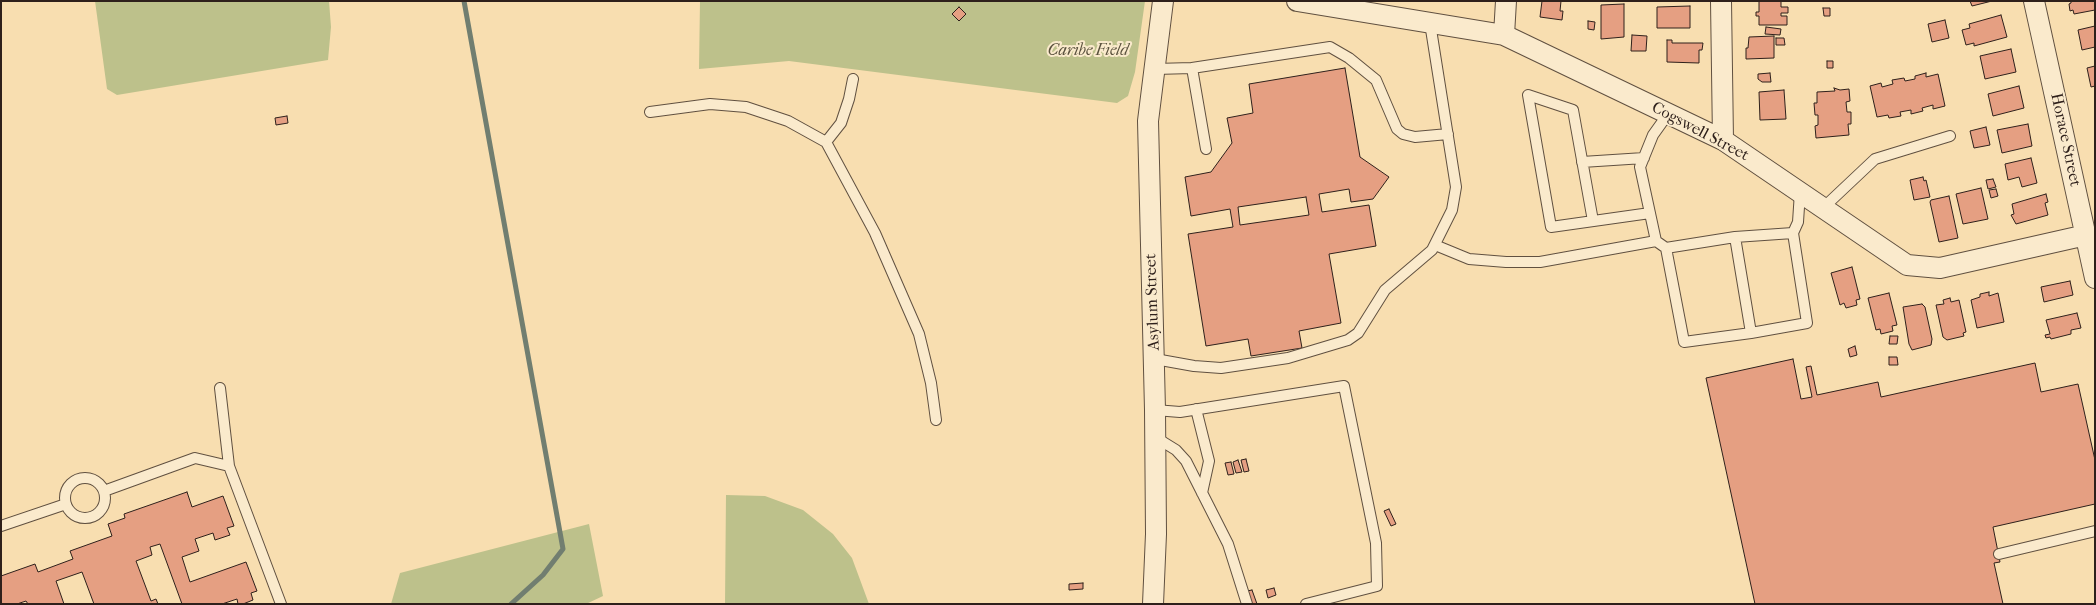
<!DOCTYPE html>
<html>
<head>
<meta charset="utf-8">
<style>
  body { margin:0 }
  #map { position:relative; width:2096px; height:605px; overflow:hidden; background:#f8deb0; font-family:"IM FELL French Canon",serif }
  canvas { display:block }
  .frame { position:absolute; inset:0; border:2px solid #2e201b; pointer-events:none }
</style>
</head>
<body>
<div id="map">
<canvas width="2096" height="605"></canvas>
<div class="frame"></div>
</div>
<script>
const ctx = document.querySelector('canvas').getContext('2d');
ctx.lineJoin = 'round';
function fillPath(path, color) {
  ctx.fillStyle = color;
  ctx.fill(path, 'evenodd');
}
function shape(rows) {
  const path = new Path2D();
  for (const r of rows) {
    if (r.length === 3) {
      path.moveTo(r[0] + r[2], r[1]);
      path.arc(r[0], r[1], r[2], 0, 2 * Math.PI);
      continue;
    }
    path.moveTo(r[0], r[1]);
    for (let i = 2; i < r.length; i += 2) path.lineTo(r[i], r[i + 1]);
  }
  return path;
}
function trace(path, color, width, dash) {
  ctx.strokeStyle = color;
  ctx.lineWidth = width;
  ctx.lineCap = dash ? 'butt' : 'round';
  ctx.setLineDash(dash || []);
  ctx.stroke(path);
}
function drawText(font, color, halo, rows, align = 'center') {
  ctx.font = font + ' "IM FELL French Canon",serif';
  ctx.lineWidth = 4;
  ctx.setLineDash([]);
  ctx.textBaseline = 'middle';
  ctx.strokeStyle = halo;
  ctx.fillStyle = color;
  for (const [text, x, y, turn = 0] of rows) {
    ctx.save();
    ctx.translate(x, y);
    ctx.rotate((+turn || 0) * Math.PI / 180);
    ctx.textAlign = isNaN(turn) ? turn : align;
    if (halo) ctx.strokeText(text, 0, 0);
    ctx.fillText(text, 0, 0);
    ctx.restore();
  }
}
const green = shape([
  [95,1,329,1,331,27,328,60,117,95,107,89],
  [700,1,1145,1,1135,72,1128,96,1117,103,789,61,699,69],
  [726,495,765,496,803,510,833,534,852,558,869,604,725,604],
  [589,524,603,596,586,604,391,604,400,573]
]);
const stream = shape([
  [464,1,563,549,543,575,511,604]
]);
const building = shape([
  [1542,1,1561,1,1560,11,1563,11,1562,20,1540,17,1542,1],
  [1759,1,1781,1,1781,7,1788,7,1788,13,1781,13,1781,16,1787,16,1787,25,1759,25,1759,16,1756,16,1756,12,1759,12,1759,1],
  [1970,1,1992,1,1972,6,1970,1],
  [2071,1,2095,1,2095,10,2074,14,2073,10,2070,11,2069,4,2071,3,2071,1],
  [1624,4,1624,37,1601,39,1601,5,1624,4],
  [1690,6,1690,28,1657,28,1657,7,1690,6],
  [959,7,966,14,959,21,952,14,959,7],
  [1823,8,1830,8,1830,16,1824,16,1823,8],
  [2001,15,2007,37,1974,46,1974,43,1966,45,1962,30,1970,28,1969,24,2001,15],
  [1945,20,1949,38,1932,42,1928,24,1945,20],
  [1588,21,1595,22,1594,30,1588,29,1588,21],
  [2095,26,2095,47,2082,50,2078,30,2095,26],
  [1766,27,1781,29,1780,35,1765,34,1766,27],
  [1632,35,1647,36,1646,51,1631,51,1632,35],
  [1774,36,1774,58,1746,59,1746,48,1748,48,1749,37,1774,36],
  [1776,38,1784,38,1785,45,1776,45,1776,38],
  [1667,40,1672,40,1672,43,1703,43,1702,50,1699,50,1699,63,1667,62,1667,40],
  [2011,49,2016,72,1985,79,1980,56,2011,49],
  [1827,61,1833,61,1833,68,1827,68,1827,61],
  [2095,66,2095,86,2091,87,2087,68,2095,66],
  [1345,68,1360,157,1389,177,1373,199,1351,202,1349,189,1319,194,1322,212,1369,205,1376,246,1329,254,1341,323,1299,331,1302,348,1251,356,1248,339,1206,346,1188,234,1233,227,1230,209,1191,216,1185,177,1211,172,1232,143,1227,118,1253,113,1249,84,1345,68],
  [1306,197,1309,215,1240,225,1238,207,1306,197],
  [1770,73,1771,82,1762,82,1758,79,1758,74,1770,73],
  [1926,73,1926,77,1938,74,1945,106,1933,109,1933,105,1922,108,1923,111,1911,114,1911,110,1900,112,1901,116,1889,118,1888,115,1877,117,1870,86,1881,83,1882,87,1893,84,1892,80,1904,78,1905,81,1915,79,1915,76,1926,73],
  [2019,86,2024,108,1993,116,1988,94,2019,86],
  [1834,88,1840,90,1849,89,1850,101,1846,102,1847,112,1851,112,1851,124,1848,124,1849,135,1816,138,1815,126,1818,125,1818,115,1815,115,1814,103,1817,103,1817,92,1835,91,1834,88],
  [1784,90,1786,119,1760,120,1759,92,1784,90],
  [287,116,288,123,276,125,275,118,287,116],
  [2028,124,2032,146,2002,153,1997,130,2028,124],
  [1986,127,1990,145,1974,148,1970,131,1986,127],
  [2031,158,2037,183,2022,187,2019,177,2008,180,2005,164,2031,158],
  [1923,177,1924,181,1926,180,1930,197,1914,200,1910,180,1923,177],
  [1993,179,1996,187,1988,189,1986,180,1993,179],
  [1981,188,1988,219,1963,224,1956,194,1981,188],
  [1996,189,1998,196,1991,198,1989,190,1996,189],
  [2046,194,2048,202,2045,203,2048,215,2016,224,2011,215,2014,214,2012,204,2046,194],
  [1949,196,1958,238,1939,242,1930,202,1931,200,1949,196],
  [1852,267,1860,299,1856,300,1857,305,1846,308,1844,303,1840,305,1831,273,1852,267],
  [2070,281,2073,295,2044,302,2041,287,2070,281],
  [1989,292,1989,296,1998,293,2004,322,1977,328,1971,300,1980,297,1980,294,1989,292],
  [1889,293,1897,325,1892,326,1893,331,1881,334,1880,329,1876,330,1868,298,1889,293],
  [1950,298,1951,302,1959,300,1966,332,1963,333,1964,336,1947,340,1943,337,1936,305,1944,304,1943,300,1950,298],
  [1922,304,1925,307,1932,339,1931,345,1912,350,1909,344,1903,307,1922,304],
  [2077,313,2081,328,2071,330,2071,334,2051,339,2050,337,2046,338,2045,335,2050,334,2046,320,2077,313],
  [1890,336,1898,336,1897,344,1889,344,1890,336],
  [1855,346,1857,355,1850,357,1848,349,1855,346],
  [1889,357,1897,357,1898,365,1889,365,1889,357],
  [1793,359,1801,399,1812,397,1806,367,1811,366,1817,395,1878,382,1881,397,2035,363,2041,392,2078,384,2095,460,2095,504,1993,527,2000,562,1994,563,2003,604,1755,604,1706,378,1793,359],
  [1246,459,1249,471,1244,472,1241,460,1246,459],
  [1238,460,1242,472,1236,473,1233,462,1238,460],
  [1231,462,1234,474,1228,475,1225,463,1231,462],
  [187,492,192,507,223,496,234,526,227,528,230,535,215,540,213,533,195,539,199,551,182,557,190,582,246,562,257,591,251,593,253,600,243,604,238,604,237,599,222,604,182,604,160,544,150,547,152,555,136,561,151,601,156,599,158,604,94,604,82,572,56,581,64,604,28,604,26,601,17,604,1,604,1,576,35,564,38,572,73,559,70,551,112,536,108,524,125,518,124,514,187,492],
  [1389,509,1396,524,1391,526,1384,511,1389,509],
  [1083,583,1083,589,1069,590,1069,584,1083,583],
  [1274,588,1276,595,1268,598,1266,590,1274,588],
  [1252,590,1257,604,1251,604,1247,591,1252,590]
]);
const service = shape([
  [1192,68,1206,149],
  [1155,69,1192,68,1330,47,1349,58,1376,80,1397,129,1403,134,1415,137,1448,134],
  [650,112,710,104,746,107,788,121,826,142,841,123,849,99,853,79],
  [1668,114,1653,135,1640,167,1656,241,1666,248,1735,237,1751,333],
  [826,142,875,233,919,334,931,383,936,420],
  [1582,162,1644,158],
  [1823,208,1875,159,1950,136],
  [1593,221,1573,110,1528,95,1551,227,1650,213],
  [1735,237,1793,233],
  [1435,245,1469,259,1506,262,1540,262,1656,241],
  [1666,248,1684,342,1751,333,1807,323,1793,233,1798,222,1800,192],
  [1155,359,1194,366,1221,368,1288,358,1348,340,1358,333,1385,290,1432,250,1452,210,1456,187,1430,23],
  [220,388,229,466,281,604],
  [1196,409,1209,461,1202,493],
  [1155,410,1180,412,1344,386,1376,543,1377,586,1306,604],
  [1155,437,1176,450,1186,461,1228,544,1247,604],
  [85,498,20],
  [104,491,195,458,229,466],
  [1,526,66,504],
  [1999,554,2095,531]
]);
const minor = shape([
  [1297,1,1504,35,1723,140,1907,265,1940,268,2086,235],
  [1721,1,1723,140],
  [2034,1,2095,278],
  [1504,35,1506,1],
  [1153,604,1156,534,1155,410,1148,121,1163,1]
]);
const parkNames = [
  ["Caribe Field",1088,51]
];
const streetNames = [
  ["Cogswell Street",1700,132,28],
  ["Horace Street",2065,140,78],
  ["Asylum Street",1153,302,-92]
];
fillPath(green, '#bdc18b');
trace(stream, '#717e70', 5);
fillPath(building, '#e59f82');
trace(building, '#2e201b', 1);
trace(service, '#605040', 12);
trace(minor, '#605040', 22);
trace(service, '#faeacc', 10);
trace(minor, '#faeacc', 20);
drawText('italic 16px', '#59503d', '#faeacc', parkNames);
drawText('16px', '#2e201b', '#faeacc', streetNames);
</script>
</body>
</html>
